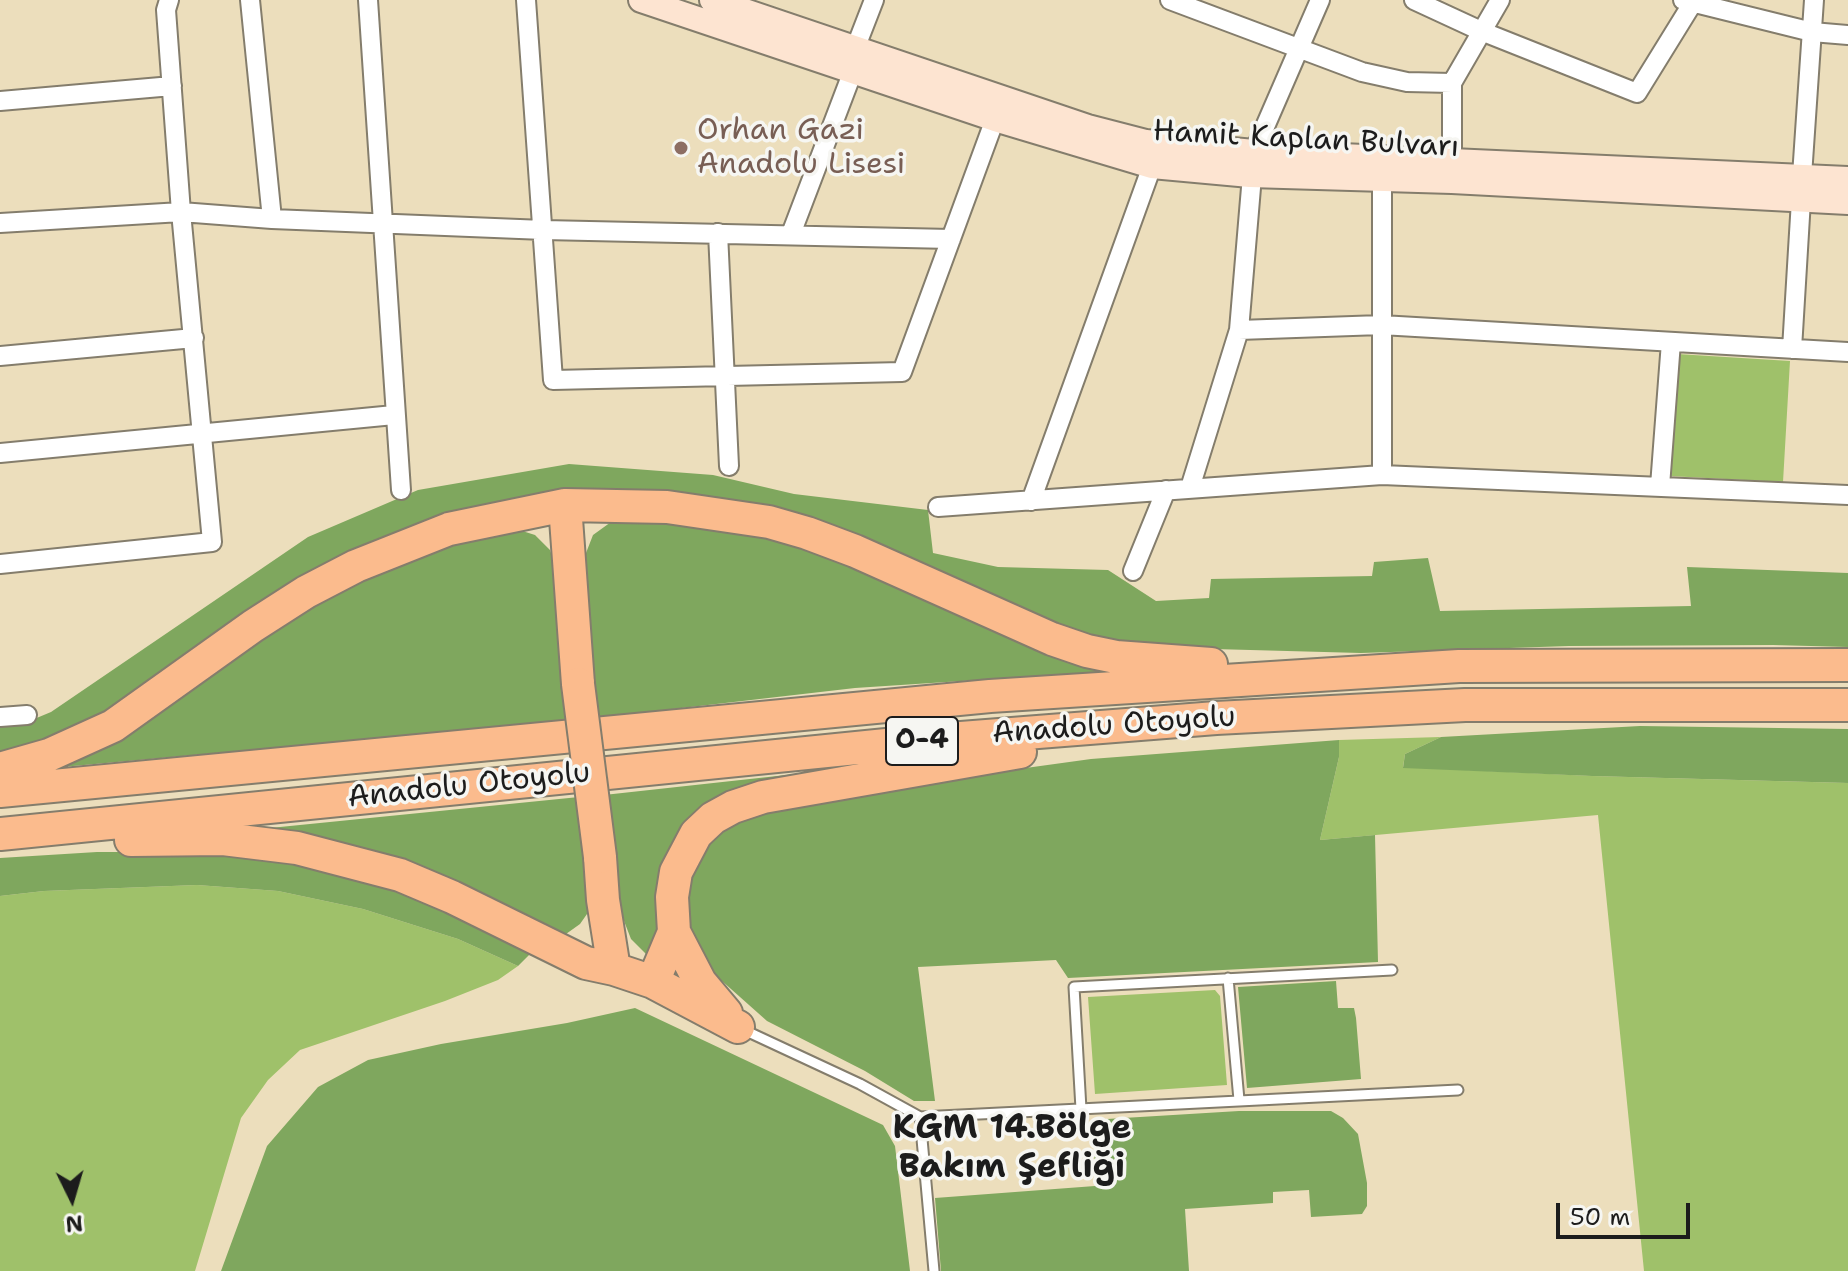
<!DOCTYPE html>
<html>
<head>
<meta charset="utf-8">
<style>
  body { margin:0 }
  #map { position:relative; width:1848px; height:1271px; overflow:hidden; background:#ecdebc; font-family:"Shantell Sans",sans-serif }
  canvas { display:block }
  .north { position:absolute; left:32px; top:1159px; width:80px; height:80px; -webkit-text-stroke:6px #f6f6f2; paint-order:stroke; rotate:175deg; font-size:22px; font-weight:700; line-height:32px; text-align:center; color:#1c1c1c }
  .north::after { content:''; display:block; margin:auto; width:28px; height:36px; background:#1c1c1c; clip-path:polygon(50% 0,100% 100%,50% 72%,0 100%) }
  .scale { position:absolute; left:1556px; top:1203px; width:134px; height:36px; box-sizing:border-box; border:4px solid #1c1c1c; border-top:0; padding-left:10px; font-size:24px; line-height:28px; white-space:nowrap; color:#1c1c1c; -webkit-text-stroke:6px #f6f6f2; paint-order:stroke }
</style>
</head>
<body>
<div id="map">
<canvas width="1848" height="1271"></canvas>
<div class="north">N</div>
<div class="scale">50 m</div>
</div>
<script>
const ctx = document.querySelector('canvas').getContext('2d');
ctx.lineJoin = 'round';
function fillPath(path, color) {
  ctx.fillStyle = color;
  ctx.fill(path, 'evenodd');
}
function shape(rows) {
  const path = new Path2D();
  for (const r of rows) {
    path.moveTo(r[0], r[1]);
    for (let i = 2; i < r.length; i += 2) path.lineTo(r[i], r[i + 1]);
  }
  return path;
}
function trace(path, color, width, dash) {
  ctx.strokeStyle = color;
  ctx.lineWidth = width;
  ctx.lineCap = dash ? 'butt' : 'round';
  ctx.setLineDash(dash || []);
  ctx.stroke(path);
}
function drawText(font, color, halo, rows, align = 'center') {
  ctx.font = font + ' "Shantell Sans",sans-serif';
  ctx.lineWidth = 7;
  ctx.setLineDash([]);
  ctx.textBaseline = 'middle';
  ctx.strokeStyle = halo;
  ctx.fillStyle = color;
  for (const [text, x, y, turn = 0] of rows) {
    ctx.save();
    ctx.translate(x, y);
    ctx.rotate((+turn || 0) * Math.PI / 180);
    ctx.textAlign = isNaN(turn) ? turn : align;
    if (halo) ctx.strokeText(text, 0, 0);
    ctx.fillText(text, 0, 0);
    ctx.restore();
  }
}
const green = shape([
  [1677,354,1790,361,1783,482,1669,476],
  [1441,737,1405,754,1403,767,1592,776,1848,783,1848,1271,1644,1271,1598,815,1320,840,1339,757,1339,740],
  [197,885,278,891,363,909,458,939,518,966,498,980,445,1001,300,1050,268,1080,241,1118,195,1271,0,1271,0,896,44,891],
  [1215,990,1220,996,1227,1085,1095,1094,1088,997]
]);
const forest = shape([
  [569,464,713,475,794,494,928,510,933,553,998,567,1108,570,1156,601,1209,598,1211,579,1372,576,1374,562,1428,558,1440,611,1691,606,1687,567,1848,573,1848,647,1773,645,1569,646,1361,653,1103,646,764,511,428,525,117,712,0,762,0,726,27,722,51,712,308,537,418,490],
  [633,517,768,533,1114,671,855,688,595,718,584,577,586,553,593,535,611,522],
  [516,529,535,535,550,550,557,571,568,721,51,768,301,608,446,541],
  [1640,726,1848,729,1848,783,1592,776,1403,768,1405,754,1441,737],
  [1339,740,1339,757,1320,840,1375,835,1378,962,1068,978,1056,960,918,967,935,1101,914,1101,865,1071,767,1021,704,965,690,940,687,889,697,857,713,837,739,818,888,787,1091,759],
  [850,768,717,799,649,957,631,939,619,908,604,795],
  [579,797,589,897,587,914,580,924,566,934,549,936,339,843,270,828],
  [97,852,194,852,302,866,376,883,444,908,533,951,518,966,458,939,363,909,278,891,197,885,44,891,0,896,0,858],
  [1336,981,1338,1008,1354,1008,1356,1018,1361,1079,1247,1088,1238,987],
  [635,1008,883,1125,895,1146,910,1271,221,1271,267,1146,318,1087,368,1060,441,1044,567,1023],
  [1239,1111,1331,1111,1343,1118,1358,1134,1367,1183,1367,1206,1362,1214,1311,1217,1309,1190,1273,1192,1273,1203,1185,1209,1189,1271,941,1271,935,1198,1095,1186,1094,1133,1107,1119]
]);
const service = shape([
  [1228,978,1239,1100],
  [744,1030,860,1084,920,1117,934,1271],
  [1081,1109,1074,987,1392,970],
  [920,1117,1458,1090]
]);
const minor = shape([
  [250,0,272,219],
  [368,0,401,490],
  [526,0,553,380,902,372,995,119],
  [1170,0,1362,72,1407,82,1452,83],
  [1414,0,1481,31,1637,93,1692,4],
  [1683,0,1812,32,1848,35],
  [0,101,172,86],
  [1452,174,1452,83,1500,0],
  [1802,176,1814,0],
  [0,223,181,212,272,219,544,230,951,239],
  [718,233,729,466],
  [791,234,853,71,855,49,874,0],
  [1239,330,1381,325,1848,352],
  [1792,349,1801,200],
  [0,356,194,338],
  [0,453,394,415],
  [1382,475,1382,179],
  [1660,486,1671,342],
  [1190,488,1239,330,1254,152,1320,0],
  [1031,501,1152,166],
  [938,507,1382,475,1848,495],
  [0,564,212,542,181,212,166,10,169,0],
  [1133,571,1166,490],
  [0,717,27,715]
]);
const secondary = shape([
  [641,0,995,119,1152,166,1250,175,1452,181,1848,202],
  [712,0,1088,127,1146,142,1254,152,1848,179]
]);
const motorway = shape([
  [565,505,578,684],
  [0,769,49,755,113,726,253,626,306,592,356,566,449,529,565,505,667,507,769,522,807,533,855,551,1052,639,1087,651,1116,657,1211,664],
  [0,791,990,696,1459,666,1848,665],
  [0,834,936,740,1216,718,1465,705,1848,705],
  [131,840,223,839,297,848,400,875,452,897,586,963,614,969,653,982,738,1027],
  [600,857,603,900,614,969],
  [674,932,700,982,726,1013],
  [653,982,674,932,672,897,676,872,696,834,713,818,733,807,763,797,1020,752]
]);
const motorwayBridge = shape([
  [578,684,600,857]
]);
const markers = [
  [681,148,8,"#8d6e63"]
];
const shields = [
  [922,741,72]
];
const shieldNames = [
  ["O-4",922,741]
];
const educationNames = [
  ["Orhan Gazi",697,131],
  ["Anadolu Lisesi",697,165]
];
const streetNames = [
  ["Hamit Kaplan Bulvarı",1306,140,3],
  ["Anadolu Otoyolu",1114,726,-4],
  ["Anadolu Otoyolu",469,786,-6]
];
const quarterNames = [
  ["KGM 14.Bölge",1012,1129],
  ["Bakım Şefliği",1012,1168]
];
fillPath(green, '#9fc16a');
fillPath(forest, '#7fa75e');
trace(service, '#847d6c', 13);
trace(minor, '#847d6c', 22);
trace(secondary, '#847d6c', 28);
trace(motorway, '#847d6c', 36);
trace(service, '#fff', 9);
trace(minor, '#fff', 18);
trace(secondary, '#fde4d1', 24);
trace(motorway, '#fbbb8d', 32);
trace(motorwayBridge, '#847d6c', 36, []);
trace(motorwayBridge, '#fbbb8d', 32);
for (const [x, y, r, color] of markers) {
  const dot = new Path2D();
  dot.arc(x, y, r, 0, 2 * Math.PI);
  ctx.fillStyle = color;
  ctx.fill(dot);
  trace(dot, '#f6f6f2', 3);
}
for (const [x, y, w] of shields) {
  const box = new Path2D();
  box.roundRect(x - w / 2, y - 24, w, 48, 6);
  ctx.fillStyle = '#f6f6f2';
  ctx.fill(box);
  trace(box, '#1c1c1c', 2);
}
drawText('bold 28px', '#1c1c1c', null, shieldNames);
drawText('30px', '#785e54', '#f6f6f2', educationNames, 'left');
drawText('30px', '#1c1c1c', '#f6f6f2', streetNames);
drawText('bold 34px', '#1c1c1c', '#f6f6f2', quarterNames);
</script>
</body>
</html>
